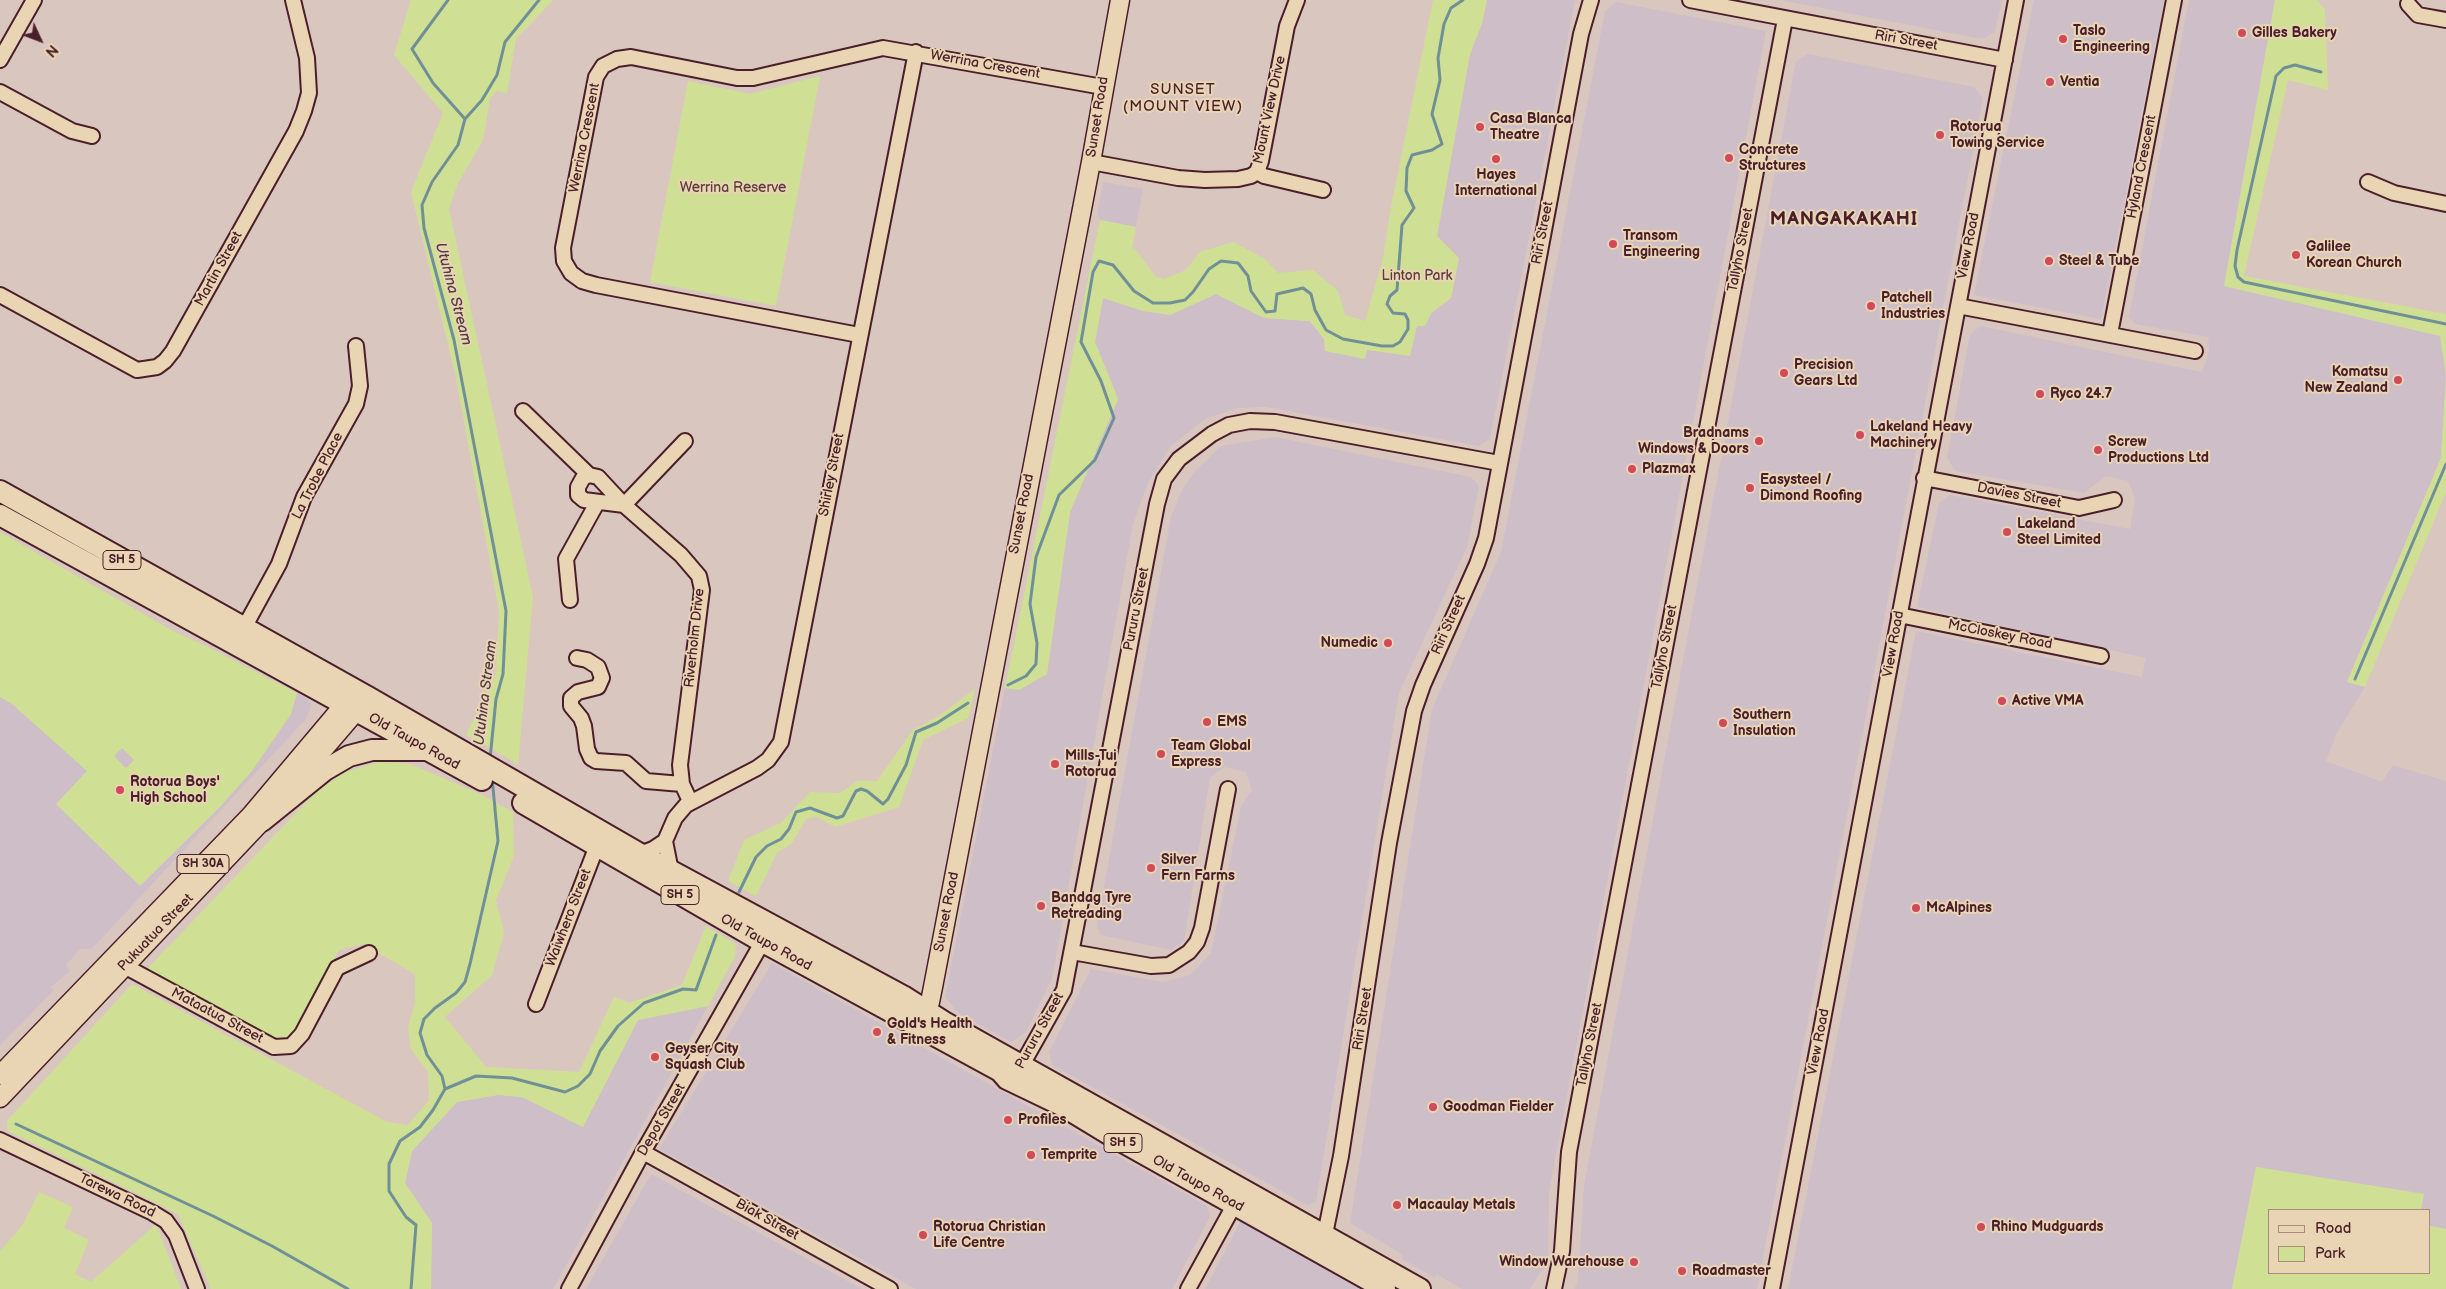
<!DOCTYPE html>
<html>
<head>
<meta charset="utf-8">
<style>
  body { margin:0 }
  #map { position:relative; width:2446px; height:1289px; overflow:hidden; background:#d9c7bf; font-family:"Balsamiq Sans",sans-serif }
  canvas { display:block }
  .legend { position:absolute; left:2268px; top:1209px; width:162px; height:65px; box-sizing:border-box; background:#e9d4b3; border:1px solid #a98c7d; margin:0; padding:6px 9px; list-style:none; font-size:15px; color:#4a1f2b }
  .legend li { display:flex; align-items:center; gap:10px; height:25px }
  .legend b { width:25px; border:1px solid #a98c7d }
  .north { position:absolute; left:15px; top:15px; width:50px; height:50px; -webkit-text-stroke:4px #e9d4b3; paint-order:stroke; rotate:133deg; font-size:14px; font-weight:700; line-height:20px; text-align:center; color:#4a1f2b }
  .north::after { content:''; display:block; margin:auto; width:18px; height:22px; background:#4a1f2b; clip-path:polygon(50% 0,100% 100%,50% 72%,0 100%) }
</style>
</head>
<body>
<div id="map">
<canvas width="2446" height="1289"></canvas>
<ul class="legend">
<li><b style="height:6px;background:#e9d4b3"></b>Road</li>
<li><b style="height:14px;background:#cfe094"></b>Park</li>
</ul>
<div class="north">N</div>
</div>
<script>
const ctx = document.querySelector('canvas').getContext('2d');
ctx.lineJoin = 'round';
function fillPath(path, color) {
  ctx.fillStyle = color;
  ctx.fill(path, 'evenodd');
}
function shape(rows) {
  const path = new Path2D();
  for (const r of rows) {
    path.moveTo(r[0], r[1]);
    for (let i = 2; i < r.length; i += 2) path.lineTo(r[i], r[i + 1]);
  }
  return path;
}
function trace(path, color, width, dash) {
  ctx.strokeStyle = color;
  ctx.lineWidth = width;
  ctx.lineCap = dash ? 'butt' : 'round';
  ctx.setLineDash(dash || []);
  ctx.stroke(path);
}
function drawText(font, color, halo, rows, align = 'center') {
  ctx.font = font + ' "Balsamiq Sans",sans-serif';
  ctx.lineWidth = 4;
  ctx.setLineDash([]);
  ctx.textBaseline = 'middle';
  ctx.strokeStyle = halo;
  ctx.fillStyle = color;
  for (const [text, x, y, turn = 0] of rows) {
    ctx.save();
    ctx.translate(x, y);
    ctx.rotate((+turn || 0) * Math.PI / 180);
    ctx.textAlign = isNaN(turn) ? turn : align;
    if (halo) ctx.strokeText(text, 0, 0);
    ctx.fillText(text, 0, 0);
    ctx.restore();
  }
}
const built = shape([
  [1487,0,1575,0,1490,439,1479,446,1266,407,1237,408,1205,419,1171,446,1148,483,1133,524,1052,979,1026,1032,1011,1042,958,1013,945,997,1005,688,1019,690,1047,674,1070,512,1118,399,1095,342,1103,298,1143,311,1170,315,1216,294,1264,318,1310,321,1324,339,1365,359,1367,350,1417,325,1425,326,1431,314,1451,298,1459,258,1437,236,1470,54,1482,23],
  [1780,0,2002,0,1995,32,1982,39],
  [2034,0,2164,0,2101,319,1974,295],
  [2189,0,2275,0,2224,286,2441,336,2446,375,2441,458,2347,682,2365,687,2337,733,2326,761,2382,782,2393,765,2446,781,2446,1229,2430,1226,2430,1210,2421,1210,2423,1194,2256,1167,2232,1289,1788,1289,1916,631,2142,677,2146,658,1917,607,1939,503,1950,495,2130,529,2135,498,2128,481,2106,476,2084,493,1955,471,1947,458,1970,334,1981,326,2201,372,2207,359,2209,348,2208,337,2135,324,2129,317],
  [1616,2,1766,31,1549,1192,1548,1260,1530,1289,1462,1289,1436,1274,1435,1278,1402,1259,1402,1254,1350,1223,1432,709,1501,552,1605,11],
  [1808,54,1974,87,1983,98,1757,1289,1574,1289,1578,1281,1584,1185,1796,61],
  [1103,182,1143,189,1136,227,1100,220,1097,213],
  [1275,437,1471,477,1479,486,1467,547,1399,693,1316,1202,1307,1205,1052,1065,1049,1052,1091,969,1163,982,1190,975,1211,953,1241,806,1252,790,1246,772,1224,767,1210,778,1184,941,1171,950,1101,935,1097,926,1171,516,1182,490,1195,471,1221,446],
  [0,532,177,633,206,646,305,697,311,703,311,707,306,719,103,937,91,949,80,949,66,965,70,971,51,987,54,990,0,1046],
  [772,963,1207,1206,1210,1217,1172,1289,916,1289,659,1149],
  [708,1006,553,1289,431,1289,432,1223,405,1183,412,1151,457,1102,498,1095,522,1097,583,1127,638,1020],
  [651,1174,862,1289,586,1289],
  [1245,1213,1365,1289,1205,1289]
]);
const green = shape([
  [411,0,553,0,516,39,507,93,497,91,490,98,483,140,458,183,449,209,533,597,518,764,466,735,496,674,499,611,456,378,411,192,443,113,394,55],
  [1433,0,1487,0,1482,23,1470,54,1437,236,1459,258,1451,298,1431,313,1425,326,1417,326,1410,356,1367,350,1365,359,1325,351,1324,339,1310,321,1264,318,1216,294,1170,315,1143,311,1103,298,1095,342,1118,399,1070,512,1047,674,1019,690,1005,688,1100,220,1136,227,1132,248,1135,249,1156,277,1164,279,1186,270,1200,252,1233,242,1265,259,1278,273,1313,270,1338,291,1345,315,1365,321,1383,258,1391,207],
  [2275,0,2317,0,2325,10,2328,90,2288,80,2244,276,2446,314,2446,492,2365,687,2347,682,2441,458,2446,375,2440,336,2224,286],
  [820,76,776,306,650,282,688,81,750,94],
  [0,532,177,633,206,646,297,693,291,714,252,771,220,807,140,886,56,804,87,771,12,704,0,697],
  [122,748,134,760,126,768,114,756],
  [975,689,968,718,923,740,899,807,835,827,817,817,806,819,792,843,777,853,756,896,728,881,744,840,781,823,810,792,840,793,857,781,877,781,913,730,939,716],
  [382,761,410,764,478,793,513,812,514,856,496,900,504,933,492,975,445,1017,486,1067,579,1072,614,997,629,1003,682,985,706,926,736,944,735,956,708,1006,638,1020,583,1127,522,1097,498,1095,457,1102,412,1151,405,1183,432,1223,431,1289,211,1289,178,1214,8,1131,7,1121,132,984,387,1122,408,1125,429,1100,428,1072,411,1049,408,1027,415,1003,415,974,363,944,339,950,296,1031,282,1042,147,969,316,792,345,772],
  [2256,1167,2424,1194,2421,1210,2270,1210,2270,1273,2430,1273,2430,1226,2446,1229,2446,1289,2232,1289],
  [39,1192,73,1207,64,1228,89,1240,75,1274,91,1282,156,1224,181,1289,0,1289,0,1251,22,1226]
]);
const stream = shape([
  [448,0,412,49,433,83,465,119,458,145,432,182,422,205,424,228,454,340,506,611,503,674,496,699,490,759],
  [2321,72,2295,65,2284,68,2276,76,2237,250,2235,266,2238,277,2244,282,2446,324],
  [465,119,482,100,497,75,505,42,539,0],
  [2355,679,2446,464],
  [1008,685,1026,676,1036,664,1037,643,1030,604,1036,557,1059,495,1095,460,1114,418,1101,381,1081,342,1093,272,1099,261,1113,265,1134,291,1153,303,1170,303,1185,300,1193,292,1209,269,1221,261,1238,263,1248,276,1251,291,1266,312,1275,311,1277,294,1303,288,1311,294,1315,310,1326,330,1343,339,1382,346,1393,346,1400,342,1408,329,1408,320,1405,314,1393,313,1387,304,1390,296,1397,290,1402,225,1414,208,1406,191,1407,168,1412,155,1432,150,1442,144,1432,114,1440,80,1438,58,1444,24,1451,8,1463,0],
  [739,892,756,857,767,846,781,839,789,829,796,812,810,808,837,818,843,816,856,791,861,789,867,791,883,804,888,799,906,765,916,732,937,723,968,703],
  [445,1089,476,1076,512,1078,565,1092,578,1086,590,1074,600,1051,618,1026,644,1003,683,989,696,990,716,935],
  [16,1124,213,1216,272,1246,348,1289],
  [411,1289,416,1225,406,1217,389,1191,389,1164,400,1141,420,1127,433,1110,445,1089,442,1076,427,1055,420,1033,424,1019,435,1008,456,993,465,982,470,964,498,841,492,777]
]);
const minor = shape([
  [1690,0,2005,60],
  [2408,4,2418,15,2446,20],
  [0,60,34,0],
  [0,92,72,131,92,136],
  [1091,162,1178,178,1205,180,1238,179,1251,176,1257,172,1261,161,1287,26,1297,0],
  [1257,172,1264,176,1323,190],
  [2368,182,2394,193,2446,204],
  [0,295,137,370,157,367,165,361,173,351,296,131,304,111,309,93,307,58,293,0],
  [1958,306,2195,351],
  [2110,334,2174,0],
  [859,335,596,285,582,281,571,273,564,261,563,248,596,77,603,66,617,59,631,57,737,78,753,78,883,48,1103,87],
  [523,411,589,475],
  [685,441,624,505,584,500,578,495,578,487,583,478,589,475,598,477,624,505,681,555,699,576,702,590,680,765,682,784,690,801],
  [1924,478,2079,508,2114,500],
  [570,600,566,559,597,503],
  [1899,615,2101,656],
  [244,628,279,564,304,497,356,404,360,386,356,346],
  [577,658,587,660,598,667,602,678,598,687,578,692,571,698,571,706,581,718,584,726,587,749,591,758,596,761,626,763,646,781,682,784],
  [665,841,671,871],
  [640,854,653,849,665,841,675,818,686,805,757,768,768,760,781,742,916,52],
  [1072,952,1151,966,1169,965,1189,952,1197,942,1202,928,1228,789],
  [117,962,274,1047,291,1046,302,1034,337,968,369,953],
  [536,1004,593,856,603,841],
  [1018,1072,1064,990,1157,504,1164,479,1179,459,1212,434,1229,425,1250,421,1275,422,1499,463],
  [0,1140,153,1213,166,1221,176,1235,197,1289],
  [643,1152,890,1289],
  [1323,1244,1341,1156,1389,843,1414,711,1423,685,1477,564,1486,538,1581,34,1591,0],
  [569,1289,643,1152,767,934],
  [1188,1289,1238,1198],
  [1554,1289,1562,1251,1569,1152,1785,19],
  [1772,1289,2016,0]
]);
const major = shape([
  [920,1022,930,1002,933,987,1091,162,1120,0],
  [0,1075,251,815,353,694],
  [0,1098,262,821,365,701]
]);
const highway = shape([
  [0,491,368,697,640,854,903,996,944,1022,1420,1289],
  [0,515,482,780],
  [523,803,763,942,1000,1071,1007,1079,1061,1105,1112,1136,1385,1289],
  [262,821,325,770,349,756,372,750,424,750]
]);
const markers = [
  [2242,33,5,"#d1495b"],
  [2063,39,5,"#d1495b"],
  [2050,82,5,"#d1495b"],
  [1480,127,5,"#d1495b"],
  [1940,135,5,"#d1495b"],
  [1729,158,5,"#d1495b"],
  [1496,159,5,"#d1495b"],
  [1613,244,5,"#d1495b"],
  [2296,255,5,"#d1495b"],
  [2049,261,5,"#d1495b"],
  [1871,306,5,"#d1495b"],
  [1784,373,5,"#d1495b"],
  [2398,380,5,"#d1495b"],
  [2040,394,5,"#d1495b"],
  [1860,435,5,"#d1495b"],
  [1759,441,5,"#d1495b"],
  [2098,450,5,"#d1495b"],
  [1632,469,5,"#d1495b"],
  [1750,488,5,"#d1495b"],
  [2007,532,5,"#d1495b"],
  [1388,643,5,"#d1495b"],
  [2002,701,5,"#d1495b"],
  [1207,722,5,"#d1495b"],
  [1723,723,5,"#d1495b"],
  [1161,754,5,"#d1495b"],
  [1055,764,5,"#d1495b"],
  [120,790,5,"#d1495b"],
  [1151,868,5,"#d1495b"],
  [1041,906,5,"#d1495b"],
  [1916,908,5,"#d1495b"],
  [877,1032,5,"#d1495b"],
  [655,1057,5,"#d1495b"],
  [1433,1107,5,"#d1495b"],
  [1008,1120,5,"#d1495b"],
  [1031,1155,5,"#d1495b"],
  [1397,1205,5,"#d1495b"],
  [1981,1227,5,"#d1495b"],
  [923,1235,5,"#d1495b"],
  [1634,1262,5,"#d1495b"],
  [1682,1271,5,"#d1495b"]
];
const shields = [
  [122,560,38],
  [203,864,52],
  [680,895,38],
  [1123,1143,38]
];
const shieldNames = [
  ["SH 5",122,560],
  ["SH 30A",203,864],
  ["SH 5",680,895],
  ["SH 5",1123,1143]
];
const poiNames = [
  ["Taslo",2073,31],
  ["Engineering",2073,47],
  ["Gilles Bakery",2252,33],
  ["Ventia",2060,82],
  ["Casa Blanca",1490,119],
  ["Theatre",1490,135],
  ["Rotorua",1950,127],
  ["Towing Service",1950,143],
  ["Concrete",1739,150],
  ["Structures",1739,166],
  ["Hayes",1496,175,"center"],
  ["International",1496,191,"center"],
  ["Transom",1623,236],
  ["Engineering",1623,252],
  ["Galilee",2306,247],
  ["Korean Church",2306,263],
  ["Steel & Tube",2059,261],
  ["Patchell",1881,298],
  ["Industries",1881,314],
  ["Precision",1794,365],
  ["Gears Ltd",1794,381],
  ["Komatsu",2388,372,"right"],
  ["New Zealand",2388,388,"right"],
  ["Ryco 24.7",2050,394],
  ["Lakeland Heavy",1870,427],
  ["Machinery",1870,443],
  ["Bradnams",1749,433,"right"],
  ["Windows & Doors",1749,449,"right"],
  ["Screw",2108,442],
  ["Productions Ltd",2108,458],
  ["Plazmax",1642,469],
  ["Easysteel /",1760,480],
  ["Dimond Roofing",1760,496],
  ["Lakeland",2017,524],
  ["Steel Limited",2017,540],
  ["Numedic",1378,643,"right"],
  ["Active VMA",2012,701],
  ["Southern",1733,715],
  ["Insulation",1733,731],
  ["EMS",1217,722],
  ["Team Global",1171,746],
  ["Express",1171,762],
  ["Mills-Tui",1065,756],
  ["Rotorua",1065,772],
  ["Rotorua Boys'",130,782],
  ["High School",130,798],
  ["Silver",1161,860],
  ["Fern Farms",1161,876],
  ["Bandag Tyre",1051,898],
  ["Retreading",1051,914],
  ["McAlpines",1926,908],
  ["Gold's Health",887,1024],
  ["& Fitness",887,1040],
  ["Geyser City",665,1049],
  ["Squash Club",665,1065],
  ["Goodman Fielder",1443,1107],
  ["Profiles",1018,1120],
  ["Temprite",1041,1155],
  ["Macaulay Metals",1407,1205],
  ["Rotorua Christian",933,1227],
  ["Life Centre",933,1243],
  ["Rhino Mudguards",1991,1227],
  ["Window Warehouse",1624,1262,"right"],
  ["Roadmaster",1692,1271]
];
const streetNames = [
  ["Riri Street",1906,41,10],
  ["Werrina Crescent",985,65,10],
  ["Mount View Drive",1270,110,-78],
  ["Sunset Road",1098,117,-81],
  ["Werrina Crescent",585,138,-79],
  ["Hyland Crescent",2142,167,-79],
  ["Riri Street",1543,233,-79],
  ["View Road",1969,246,-79],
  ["Tallyho Street",1741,250,-79],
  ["Martin Street",219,269,-61],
  ["Shirley Street",832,475,-79],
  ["La Trobe Place",318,476,-63],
  ["Davies Street",2019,496,11],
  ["Sunset Road",1022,514,-79],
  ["Pururu Street",1137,609,-79],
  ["Riri Street",1449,625,-66],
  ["McCloskey Road",2000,635,11],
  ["Riverholm Drive",695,638,-84],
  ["View Road",1894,644,-80],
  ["Tallyho Street",1665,647,-79],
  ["Old Taupo Road",414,742,29],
  ["Sunset Road",947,912,-79],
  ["Waiwhero Street",569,918,-69],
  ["Pukuatua Street",156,933,-46],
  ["Old Taupo Road",766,943,29],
  ["Mataatua Street",217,1016,28],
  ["Riri Street",1363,1019,-81],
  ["Pururu Street",1040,1031,-61],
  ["View Road",1819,1042,-79],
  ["Tallyho Street",1590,1045,-79],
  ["Depot Street",662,1120,-60],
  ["Old Taupo Road",1198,1184,29],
  ["Tarewa Road",117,1196,26],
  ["Biak Street",767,1220,29]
];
const parkNames = [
  ["Werrina Reserve",733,188],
  ["Linton Park",1417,276]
];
const neighbourhoodNames = [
  ["SUNSET",1183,90],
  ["(MOUNT VIEW)",1183,107]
];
const waterNames = [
  ["Utuhina Stream",453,294,75],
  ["Utuhina Stream",486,693,-83]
];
const districtNames = [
  ["MANGAKAKAHI",1844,220]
];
fillPath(built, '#cebec7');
fillPath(green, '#cfe094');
trace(stream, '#709098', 3);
trace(minor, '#4a1f2b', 18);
trace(major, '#4a1f2b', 21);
trace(highway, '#4a1f2b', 24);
trace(minor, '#e9d4b3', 14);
trace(major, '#e9d4b3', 18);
trace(highway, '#e9d4b3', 20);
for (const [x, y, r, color] of markers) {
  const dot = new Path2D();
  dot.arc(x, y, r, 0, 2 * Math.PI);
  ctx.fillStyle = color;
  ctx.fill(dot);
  trace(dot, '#e9d4b3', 2);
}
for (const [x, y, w] of shields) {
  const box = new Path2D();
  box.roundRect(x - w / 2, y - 9.5, w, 19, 4);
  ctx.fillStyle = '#e9d4b3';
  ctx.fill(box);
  trace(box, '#4a1f2b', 1);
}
drawText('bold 12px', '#4a1f2b', null, shieldNames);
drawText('bold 14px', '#4a1f2b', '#e9d4b3', poiNames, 'left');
drawText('14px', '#4a1f2b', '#e9d4b3', streetNames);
drawText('14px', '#5e3c3b', '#e9d4b3', parkNames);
ctx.letterSpacing = '1px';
drawText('15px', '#4a1f2b', '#e9d4b3', neighbourhoodNames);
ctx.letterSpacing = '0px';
drawText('italic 15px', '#543b46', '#e9d4b3', waterNames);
ctx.letterSpacing = '1px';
drawText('bold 19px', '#4a1f2b', '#e9d4b3', districtNames);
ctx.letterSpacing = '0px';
</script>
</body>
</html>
